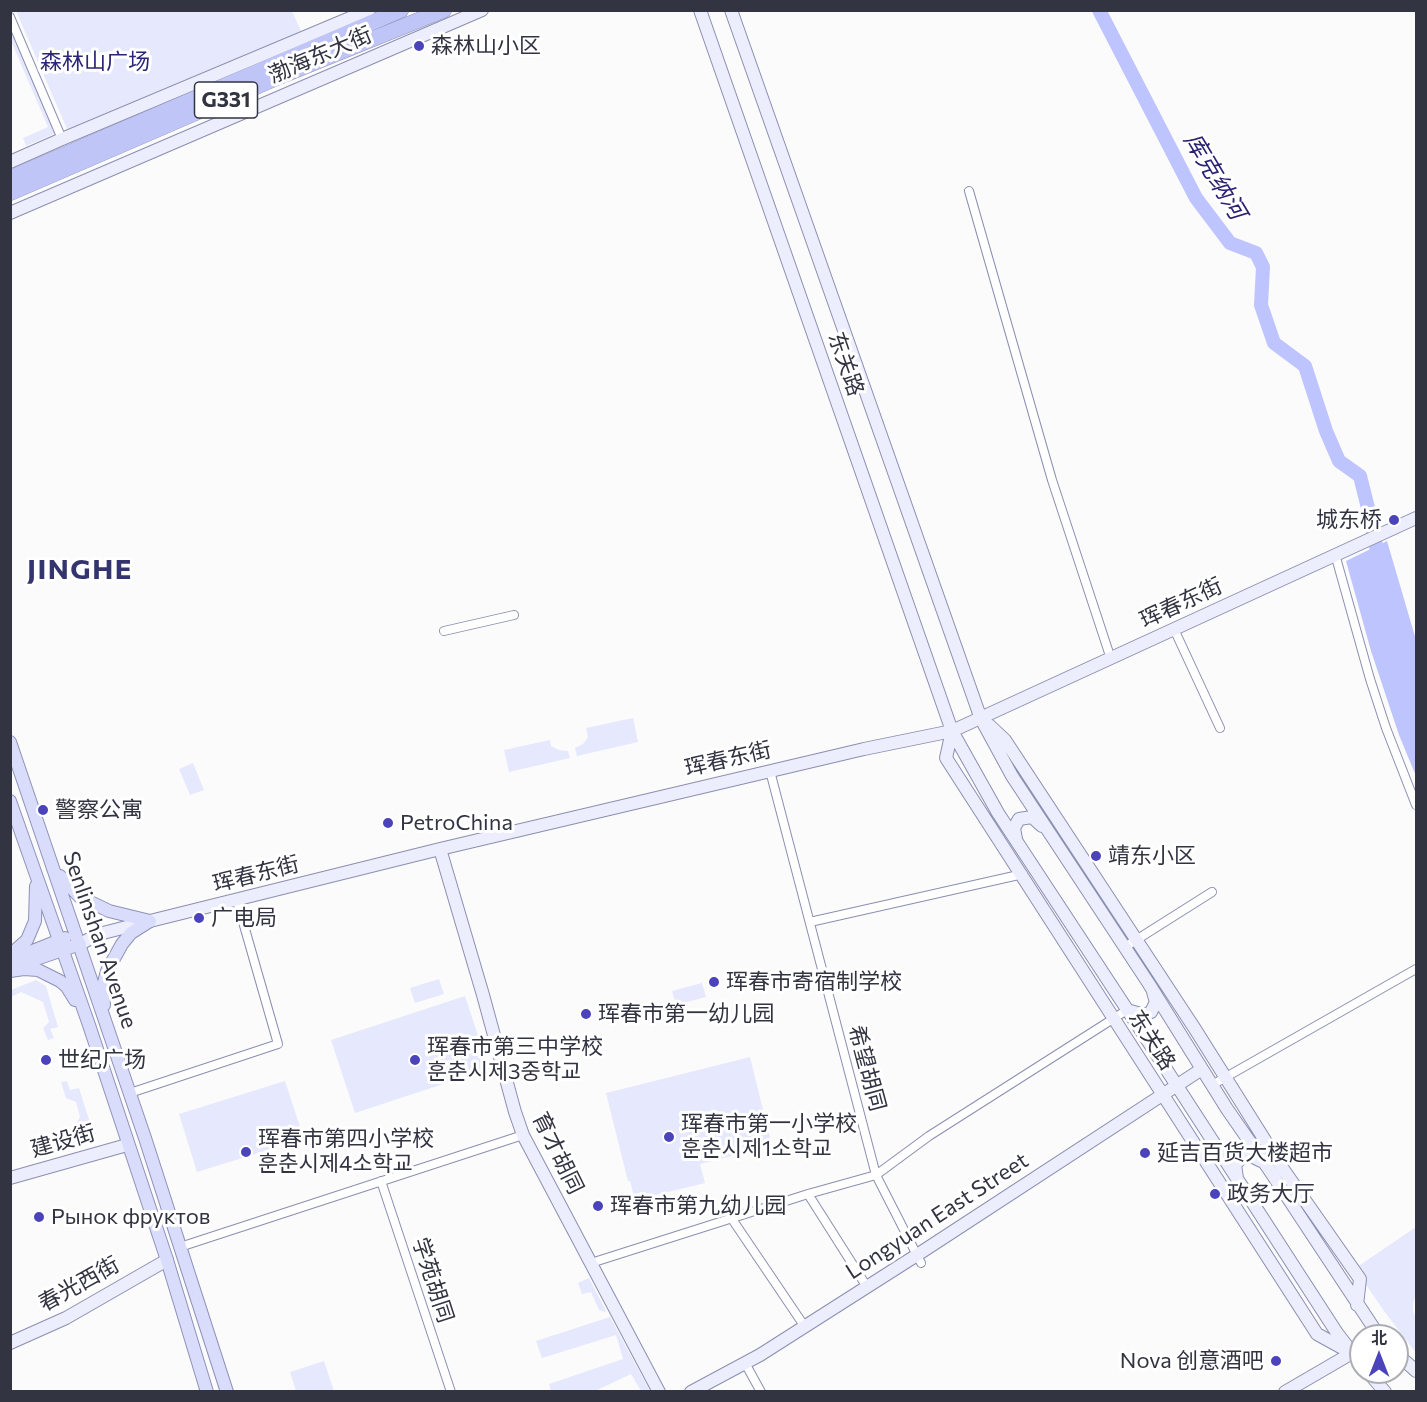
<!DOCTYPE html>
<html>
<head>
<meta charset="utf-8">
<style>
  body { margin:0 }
  #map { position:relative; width:1427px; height:1402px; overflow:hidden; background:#fbfbfb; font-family:Commissioner,"Noto Sans SC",sans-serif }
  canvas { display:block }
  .frame { position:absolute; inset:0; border:12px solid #333442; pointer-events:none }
  .north { position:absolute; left:1349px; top:1324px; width:60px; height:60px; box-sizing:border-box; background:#fff; border:2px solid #adaeb3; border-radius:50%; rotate:0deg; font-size:16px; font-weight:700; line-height:24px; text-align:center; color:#333442 }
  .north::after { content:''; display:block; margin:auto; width:21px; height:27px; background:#4b43ba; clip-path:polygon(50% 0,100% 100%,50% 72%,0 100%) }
</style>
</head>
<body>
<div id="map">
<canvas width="1427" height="1402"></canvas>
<div class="frame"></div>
<div class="north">北</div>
</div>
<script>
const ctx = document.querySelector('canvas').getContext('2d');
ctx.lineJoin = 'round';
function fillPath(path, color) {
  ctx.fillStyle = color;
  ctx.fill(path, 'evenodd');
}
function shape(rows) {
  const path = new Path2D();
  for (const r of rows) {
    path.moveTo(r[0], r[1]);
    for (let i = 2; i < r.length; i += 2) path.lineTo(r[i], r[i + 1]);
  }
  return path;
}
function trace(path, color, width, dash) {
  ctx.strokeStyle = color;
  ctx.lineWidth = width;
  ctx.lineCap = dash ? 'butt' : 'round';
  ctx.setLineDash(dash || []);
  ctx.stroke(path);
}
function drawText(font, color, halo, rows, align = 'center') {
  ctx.font = font + ' Commissioner,"Noto Sans SC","Noto Sans KR",sans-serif';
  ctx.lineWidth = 6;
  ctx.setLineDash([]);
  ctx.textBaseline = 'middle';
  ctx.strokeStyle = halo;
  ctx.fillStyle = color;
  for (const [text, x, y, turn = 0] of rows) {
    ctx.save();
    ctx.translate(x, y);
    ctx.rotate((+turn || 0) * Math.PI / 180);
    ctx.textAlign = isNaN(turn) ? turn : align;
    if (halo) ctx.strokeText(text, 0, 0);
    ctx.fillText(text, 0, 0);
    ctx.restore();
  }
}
const green = shape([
  [16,11,292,11,301,31,67,129],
  [10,27,56,133,26,146,23,138,48,127,11,41],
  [633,718,638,742,577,756,575,748,583,744,588,737,586,728],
  [550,740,551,746,559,750,568,751,570,758,509,772,504,750],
  [193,763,204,790,190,795,179,769],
  [439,979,444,994,415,1003,410,988],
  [36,980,46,986,58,1027,50,1029,54,1038,48,1040,43,1028,49,1022,43,1002,21,992,11,997,11,990],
  [702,983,706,997,676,1005,672,991],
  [465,996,489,1069,355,1113,331,1040],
  [750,1057,772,1146,700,1164,705,1183,635,1200,630,1181,628,1181,606,1093],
  [67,1081,70,1090,79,1088,92,1129,87,1138,37,1154,35,1148,68,1137,80,1117,76,1102,66,1098,61,1082],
  [285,1081,304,1139,197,1172,179,1114],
  [1416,1227,1416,1293,1413,1304,1413,1311,1416,1319,1416,1353,1384,1311,1360,1276,1357,1267],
  [589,1278,606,1311,605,1312,599,1310,591,1292,582,1294,578,1283],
  [610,1317,650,1391,641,1391,631,1374,595,1391,551,1391,549,1384,623,1359,616,1335,542,1358,536,1341],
  [324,1361,334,1391,296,1391,290,1372]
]);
const water = shape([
  [1387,541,1416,640,1416,776,1399,735,1371,651,1346,561]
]);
const river = shape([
  [1099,10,1196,198,1230,243,1256,253,1263,267,1261,305,1274,343,1305,366,1326,431,1339,461,1360,476,1371,520,1379,562]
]);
const street = shape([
  [10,17,62,139],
  [969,191,1052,480,1111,659],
  [1335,554,1370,679,1386,728,1416,805],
  [1174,629,1220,728],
  [444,631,514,615],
  [770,771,876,1175,921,1263],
  [810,922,1023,874],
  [1125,947,1212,892],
  [1212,1085,1416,969],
  [130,1093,278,1044,237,901],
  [381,1181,451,1392],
  [808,1194,867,1287],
  [732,1219,805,1327],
  [180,1247,523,1135],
  [591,1263,808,1194,876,1175,929,1136,1127,1010],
  [745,1363,761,1392]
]);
const secondary = shape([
  [700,10,952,731,998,813,1157,1055,1337,1333,1361,1364],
  [731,10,981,719,1012,776,1149,984,1227,1109,1268,1168,1379,1336],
  [10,162,62,139,369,10],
  [10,213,482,10],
  [989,725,1005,740,1195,1029,1283,1169,1360,1279,1357,1305],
  [952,731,946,758,1317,1334,1346,1350],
  [1016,839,1014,828,1019,819,1032,817,1042,826],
  [440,849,483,995,515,1112,523,1135,659,1392],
  [80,944,99,934,150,921,440,849,864,749,952,731,1416,518],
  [1127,1010,1144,1015,1151,1012,1156,1002,1153,992],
  [10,1178,127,1145],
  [1237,1178,1235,1165,1241,1158,1249,1155,1261,1161],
  [10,1343,66,1318,167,1260],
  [1397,1354,1416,1371],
  [1368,1372,1385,1392],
  [691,1392,760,1355,917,1255,1202,1069],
  [1285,1392,1352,1353]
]);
const primary = shape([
  [10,742,145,1138,227,1392],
  [10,801,89,1025,167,1260,207,1392],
  [60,876,80,897,109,911,150,921],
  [10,955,27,940,35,921,36,886],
  [10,960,65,938],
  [16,966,80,944],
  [10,971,24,969,38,970,60,981,67,987,75,1000],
  [104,1005,103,986,107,971,122,944,131,933,150,921]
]);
const highway = shape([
  [10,178,401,10],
  [10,193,281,76,444,10]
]);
const markers = [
  [419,46,6,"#4b43ba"],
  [1394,520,6,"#4b43ba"],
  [43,810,6,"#4b43ba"],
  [388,823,6,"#4b43ba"],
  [1096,856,6,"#4b43ba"],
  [199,918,6,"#4b43ba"],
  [714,982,6,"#4b43ba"],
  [586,1014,6,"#4b43ba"],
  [46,1060,6,"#4b43ba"],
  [415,1060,6,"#4b43ba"],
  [669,1137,6,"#4b43ba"],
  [246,1152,6,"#4b43ba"],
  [1145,1153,6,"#4b43ba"],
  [1215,1194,6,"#4b43ba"],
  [598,1206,6,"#4b43ba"],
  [39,1217,6,"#4b43ba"],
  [1276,1361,6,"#4b43ba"]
];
const shields = [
  [226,100,63]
];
const shieldNames = [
  ["G331",226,100]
];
const poiNames = [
  ["森林山小区",431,46],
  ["城东桥",1382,520,"right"],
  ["警察公寓",55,810],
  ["PetroChina",400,823],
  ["靖东小区",1108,856],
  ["广电局",211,918],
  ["珲春市寄宿制学校",726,982],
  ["珲春市第一幼儿园",598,1014],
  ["珲春市第三中学校",427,1047],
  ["훈춘시제3중학교",427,1072],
  ["世纪广场",58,1060],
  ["珲春市第一小学校",681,1124],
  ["훈춘시제1소학교",681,1149],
  ["珲春市第四小学校",258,1139],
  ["훈춘시제4소학교",258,1164],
  ["延吉百货大楼超市",1157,1153],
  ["政务大厅",1227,1194],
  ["珲春市第九幼儿园",610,1206],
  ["Рынок фруктов",51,1217],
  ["Nova 创意酒吧",1264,1361,"right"]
];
const streetNames = [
  ["渤海东大街",320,55,-23],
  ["东关路",846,364,71],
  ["珲春东街",1181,603,-25],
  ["珲春东街",728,759,-13],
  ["珲春东街",256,874,-14],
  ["Senlinshan Avenue",100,940,71],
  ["东关路",1152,1040,57],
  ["希望胡同",867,1068,75],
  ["建设街",63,1141,-16],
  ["育才胡同",558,1153,64],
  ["Longyuan East Street",937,1216,-33],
  ["学苑胡同",433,1280,72],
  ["春光西街",79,1284,-29]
];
const parkNames = [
  ["森林山广场",95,62]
];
const waterNames = [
  ["库克纳河",1215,176,59]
];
const districtNames = [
  ["JINGHE",80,570]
];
fillPath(green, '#e6e8fd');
fillPath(water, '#bec4fe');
trace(river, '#bec4fe', 14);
trace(street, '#8b8fb0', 10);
trace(secondary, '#8b8fb0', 14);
trace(primary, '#8f92b8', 14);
trace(highway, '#8f92b8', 16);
trace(street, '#fff', 8);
trace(secondary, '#eceefd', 12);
trace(primary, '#d9dcfa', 12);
trace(highway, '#c0c5f7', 15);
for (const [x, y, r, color] of markers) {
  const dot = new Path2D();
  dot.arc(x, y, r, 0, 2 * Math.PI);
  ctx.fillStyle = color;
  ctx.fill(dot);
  trace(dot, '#fff', 2);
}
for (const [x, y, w] of shields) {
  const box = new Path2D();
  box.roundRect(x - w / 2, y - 18, w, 36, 4.5);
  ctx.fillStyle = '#fff';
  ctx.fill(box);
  trace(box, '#333442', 1.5);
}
drawText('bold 21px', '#333442', null, shieldNames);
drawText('22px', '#333442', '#fff', poiNames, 'left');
drawText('22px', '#333442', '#fff', streetNames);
drawText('22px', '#2b2575', '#fff', parkNames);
drawText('italic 24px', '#2a2373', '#fff', waterNames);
ctx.letterSpacing = '1.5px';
drawText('bold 28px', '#34346f', '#fff', districtNames);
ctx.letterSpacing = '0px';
</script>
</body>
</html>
